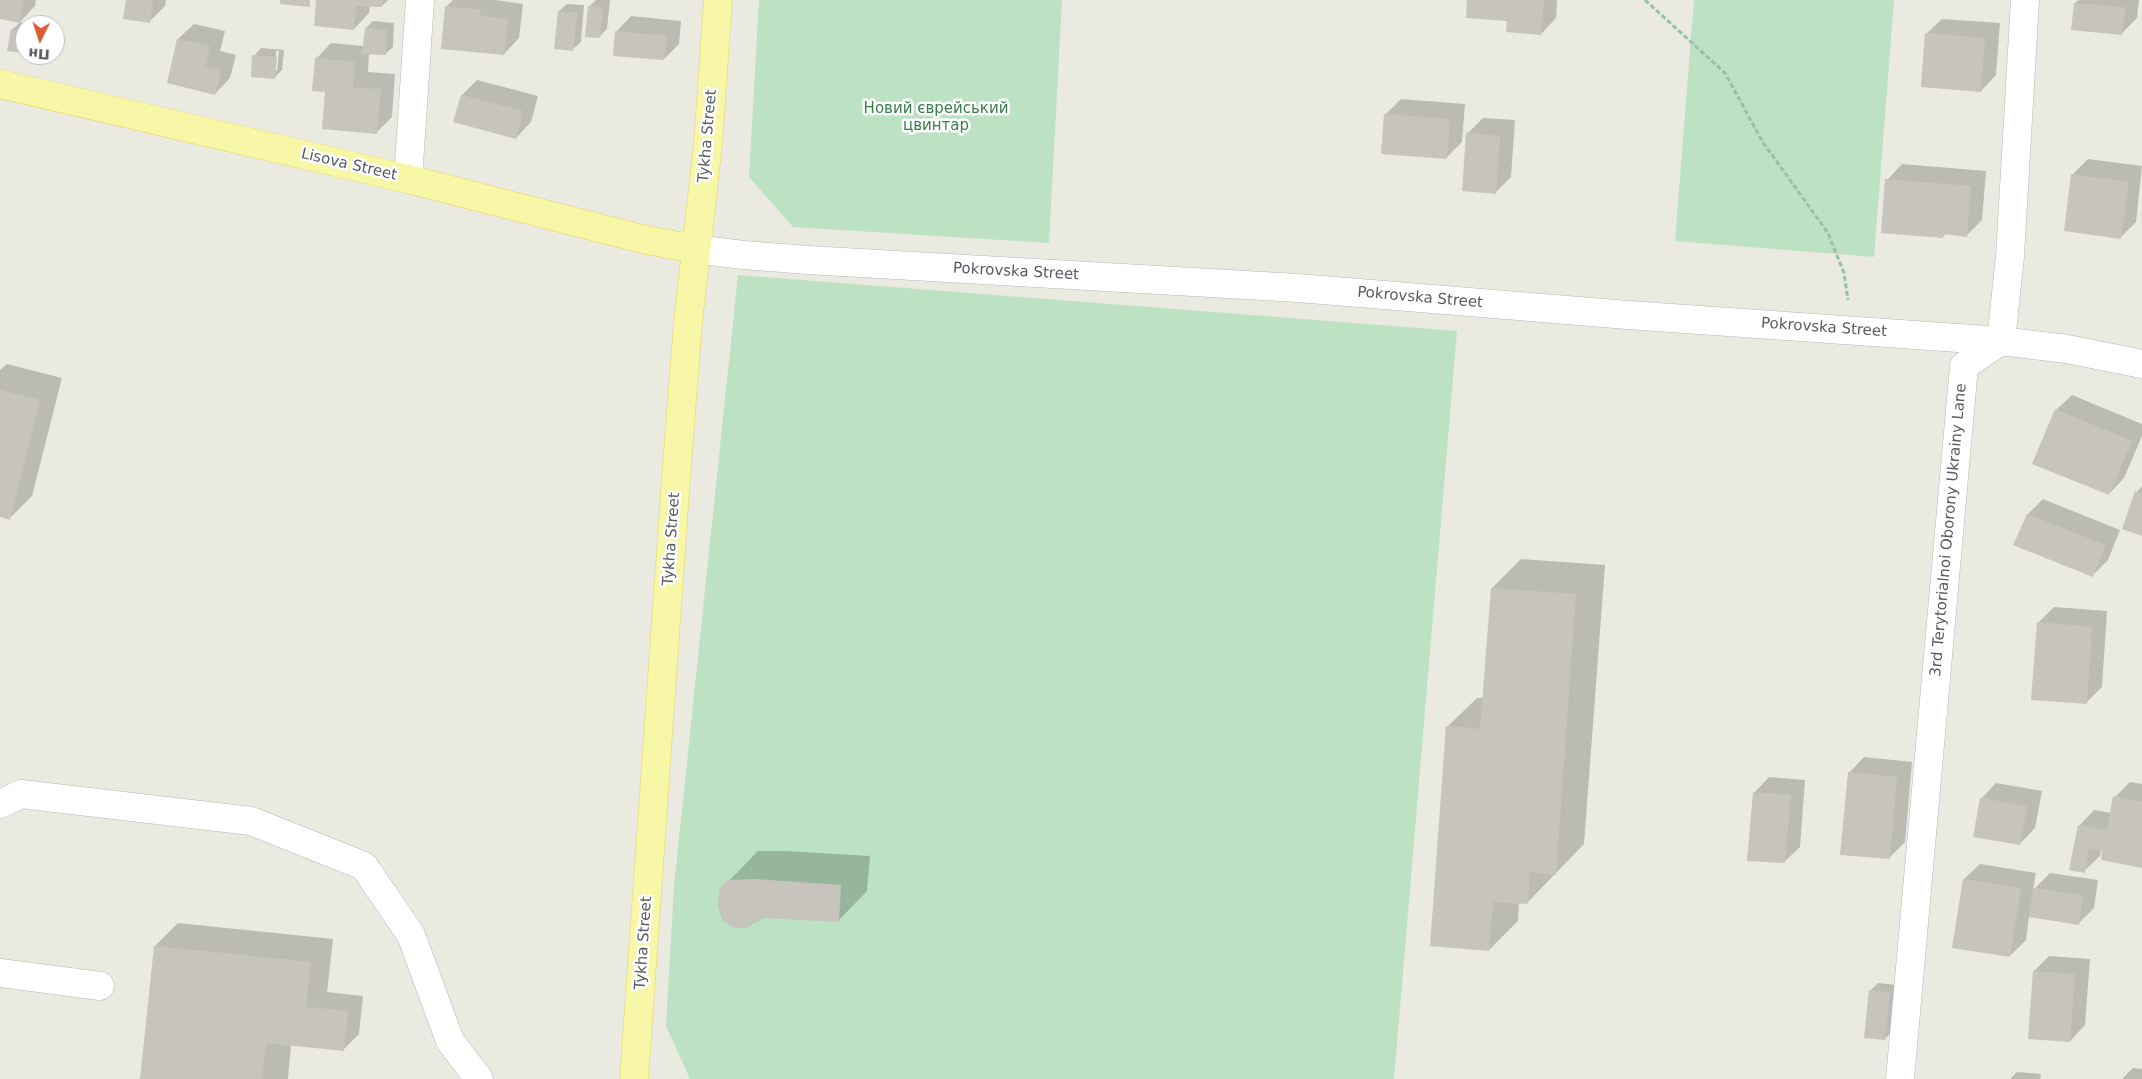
<!DOCTYPE html>
<html>
<head>
<meta charset="utf-8">
<style>
  body { margin:0 }
  #map { position:relative; width:2142px; height:1079px; overflow:hidden; background:#eaeae0; font-family:"DejaVu Sans",sans-serif }
  canvas { display:block }
  .north { position:absolute; left:15px; top:15px; width:50px; height:50px; box-sizing:border-box; background:#fff; border:1px solid #bcbdbf; border-radius:50%; rotate:184deg; font-size:14px; font-weight:700; line-height:20px; text-align:center; color:#585b60 }
  .north::after { content:''; display:block; margin:auto; width:18px; height:22px; background:#db5b35; clip-path:polygon(50% 0,100% 100%,50% 72%,0 100%) }
</style>
</head>
<body>
<div id="map">
<canvas width="2142" height="1079"></canvas>
<div class="north">Пн</div>
</div>
<script>
const ctx = document.querySelector('canvas').getContext('2d');
ctx.lineJoin = 'round';
function fillPath(path, color) {
  ctx.fillStyle = color;
  ctx.fill(path, 'evenodd');
}
function shape(rows) {
  const path = new Path2D();
  for (const r of rows) {
    path.moveTo(r[0], r[1]);
    for (let i = 2; i < r.length; i += 2) path.lineTo(r[i], r[i + 1]);
  }
  return path;
}
function trace(path, color, width, dash) {
  ctx.strokeStyle = color;
  ctx.lineWidth = width;
  ctx.lineCap = dash ? 'butt' : 'round';
  ctx.setLineDash(dash || []);
  ctx.stroke(path);
}
function drawText(font, color, halo, rows, align = 'center') {
  ctx.font = font + ' "DejaVu Sans",sans-serif';
  ctx.lineWidth = 5;
  ctx.setLineDash([]);
  ctx.textBaseline = 'middle';
  ctx.strokeStyle = halo;
  ctx.fillStyle = color;
  for (const [text, x, y, turn = 0] of rows) {
    ctx.save();
    ctx.translate(x, y);
    ctx.rotate((+turn || 0) * Math.PI / 180);
    ctx.textAlign = isNaN(turn) ? turn : align;
    if (halo) ctx.strokeText(text, 0, 0);
    ctx.fillText(text, 0, 0);
    ctx.restore();
  }
}
const green = shape([
  [759,0,1062,0,1049,243,793,227,749,177],
  [1694,0,1894,0,1874,257,1675,241],
  [738,275,1457,331,1394,1079,690,1079,666,1026,674,886]
]);
const shadow = shape([
  [0,0,36,0,35,6,20,22,0,18],
  [127,0,166,0,165,6,149,22],
  [318,0,388,0,382,6,370,5,369,13,354,29],
  [453,0,495,0,523,4,519,38,504,54,446,7],
  [596,0,610,0,607,29,599,37,590,6],
  [1468,0,1557,0,1556,18,1541,34],
  [2079,0,2139,0,2137,18,2122,33,2075,3],
  [567,4,584,5,581,42,573,49,559,11],
  [631,16,681,21,679,44,664,59,616,32],
  [1942,19,2000,23,1996,75,1981,91,1926,34],
  [373,21,394,23,393,47,385,54,369,53,368,72,395,74,392,117,377,132,326,91,316,59,331,43,364,46,366,28],
  [20,22,33,25,25,25,25,49,22,52,12,30],
  [194,24,225,31,220,51,236,55,230,78,215,94,168,82,178,39],
  [261,48,284,50,282,70,275,77,254,56],
  [276,51,279,51,277,71,275,71],
  [477,80,538,96,531,122,516,138,455,121,462,95],
  [1401,99,1465,104,1462,142,1446,158,1385,115],
  [1483,118,1515,120,1511,177,1496,192,1467,134],
  [2088,159,2142,166,2136,222,2120,238,2073,174],
  [1902,164,1986,171,1982,220,1967,235,1946,233,1943,237,1887,180],
  [7,364,62,378,32,496,10,518,0,516,0,370],
  [2072,395,2142,424,2142,436,2124,478,2109,494,2056,410],
  [2142,486,2142,535,2137,492],
  [2043,499,2120,530,2108,560,2092,576,2028,514],
  [1521,559,1605,565,1584,844,1527,903,1519,903,1518,921,1489,950,1447,727,1477,698,1484,698,1492,588],
  [2054,607,2107,611,2102,687,2086,703,2038,623],
  [1864,757,1912,762,1905,842,1889,858,1849,773],
  [1769,777,1805,780,1800,847,1784,862,1754,793],
  [2130,782,2142,784,2142,867,2101,850,2100,856,2084,871,2079,826,2094,810,2111,813,2115,797],
  [1996,783,2042,791,2035,828,2020,844,1981,799],
  [758,851,785,851,870,856,867,891,838,921,729,881],
  [1980,864,2036,873,2033,890,2050,873,2098,880,2094,908,2079,923,2029,916,2026,940,2010,956,1964,879],
  [178,923,333,939,327,992,363,996,359,1034,343,1050,291,1045,288,1079,141,1079,155,946],
  [2049,956,2090,959,2085,1025,2070,1041,2034,971],
  [1878,983,1897,985,1892,1031,1885,1039,1870,991],
  [2133,1068,2142,1069,2142,1079,2122,1079],
  [2017,1072,2041,1074,2040,1079,2010,1079]
]);
const building = shape([
  [0,0,24,0,20,23,0,19],
  [126,0,153,0,150,23,123,19],
  [280,0,310,0,310,7,280,4],
  [316,0,383,0,382,7,356,6,354,30,314,26],
  [1467,0,1544,0,1541,35,1506,32,1507,21,1466,18],
  [2074,3,2125,7,2122,35,2071,30],
  [445,6,481,10,480,16,508,19,504,55,441,49],
  [588,6,603,7,600,38,585,37],
  [558,11,577,13,573,51,554,49],
  [365,28,387,30,386,55,362,54],
  [11,29,25,32,23,53,7,51],
  [615,31,667,36,664,60,613,56],
  [1925,33,1985,38,1981,92,1921,87],
  [177,39,210,46,205,66,221,70,215,95,167,83],
  [252,55,277,57,275,79,251,77],
  [315,58,355,62,353,88,381,89,377,134,322,129,325,92,312,91],
  [461,95,523,111,516,139,453,122],
  [1384,114,1450,119,1447,159,1381,154],
  [1466,133,1500,136,1496,194,1462,191],
  [2071,174,2129,182,2121,239,2064,231],
  [1885,179,1971,186,1967,237,1943,234,1943,238,1881,233],
  [0,390,40,400,10,520,0,517],
  [2055,409,2132,441,2109,495,2032,464],
  [2135,491,2142,494,2142,536,2122,529],
  [2027,514,2105,545,2093,577,2013,545],
  [1491,588,1576,594,1556,875,1530,872,1528,904,1493,902,1489,951,1430,946,1446,726,1480,729],
  [2037,622,2092,627,2087,704,2031,700],
  [1848,772,1897,777,1890,859,1840,855],
  [1753,792,1791,795,1785,863,1747,861],
  [2113,796,2142,802,2142,868,2101,860,2102,851,2089,848,2085,873,2069,870,2078,825,2107,830],
  [1980,798,2027,806,2020,845,1973,837],
  [755,879,841,885,839,922,764,918,746,928,734,928,722,920,718,905,719,890,728,880],
  [1963,879,2021,888,2010,957,1952,948],
  [2033,888,2083,895,2079,925,2029,917],
  [154,946,311,962,306,1007,348,1011,344,1051,266,1043,262,1079,140,1079],
  [2033,971,2075,974,2070,1042,2028,1039],
  [1869,990,1890,992,1885,1040,1864,1038]
]);
const path = shape([
  [1645,0,1725,73,1762,141,1828,233,1844,273,1848,300]
]);
const minor = shape([
  [408,179,420,0],
  [696,249,743,255,808,260,1298,288,1628,315,2001,341,2067,349,2142,364],
  [0,804,21,794,251,821,364,866,411,935,450,1041,479,1079],
  [0,973,100,986],
  [1900,1079,1964,366,2001,341,2010,256,2025,0]
]);
const major = shape([
  [0,84,408,179,646,240,696,249],
  [634,1079,677,464,688,322,708,144,718,0]
]);
const parkNames = [
  ["Новий єврейський",936,109],
  ["цвинтар",936,126]
];
const streetNames = [
  ["Tykha Street",708,136,-85],
  ["Lisova Street",349,165,13],
  ["Pokrovska Street",1016,272,3],
  ["Pokrovska Street",1420,298,5],
  ["Pokrovska Street",1824,328,4],
  ["3rd Terytorialnoi Oborony Ukrainy Lane",1949,530,-85],
  ["Tykha Street",672,539,-86],
  ["Tykha Street",644,943,-86]
];
fillPath(green, '#bde1c3');
fillPath(shadow, '#0003');
fillPath(building, '#c6c4bd');
trace(minor, '#b5b7bc', 29);
trace(major, '#e6d45d', 29);
trace(path, '#97c1a9', 3, [5, 2.5]);
trace(minor, '#fff', 28);
trace(major, '#f8f7a7', 28);
drawText('15px', '#397e47', '#fff', parkNames);
drawText('15px', '#585b60', '#fff', streetNames);
</script>
</body>
</html>
